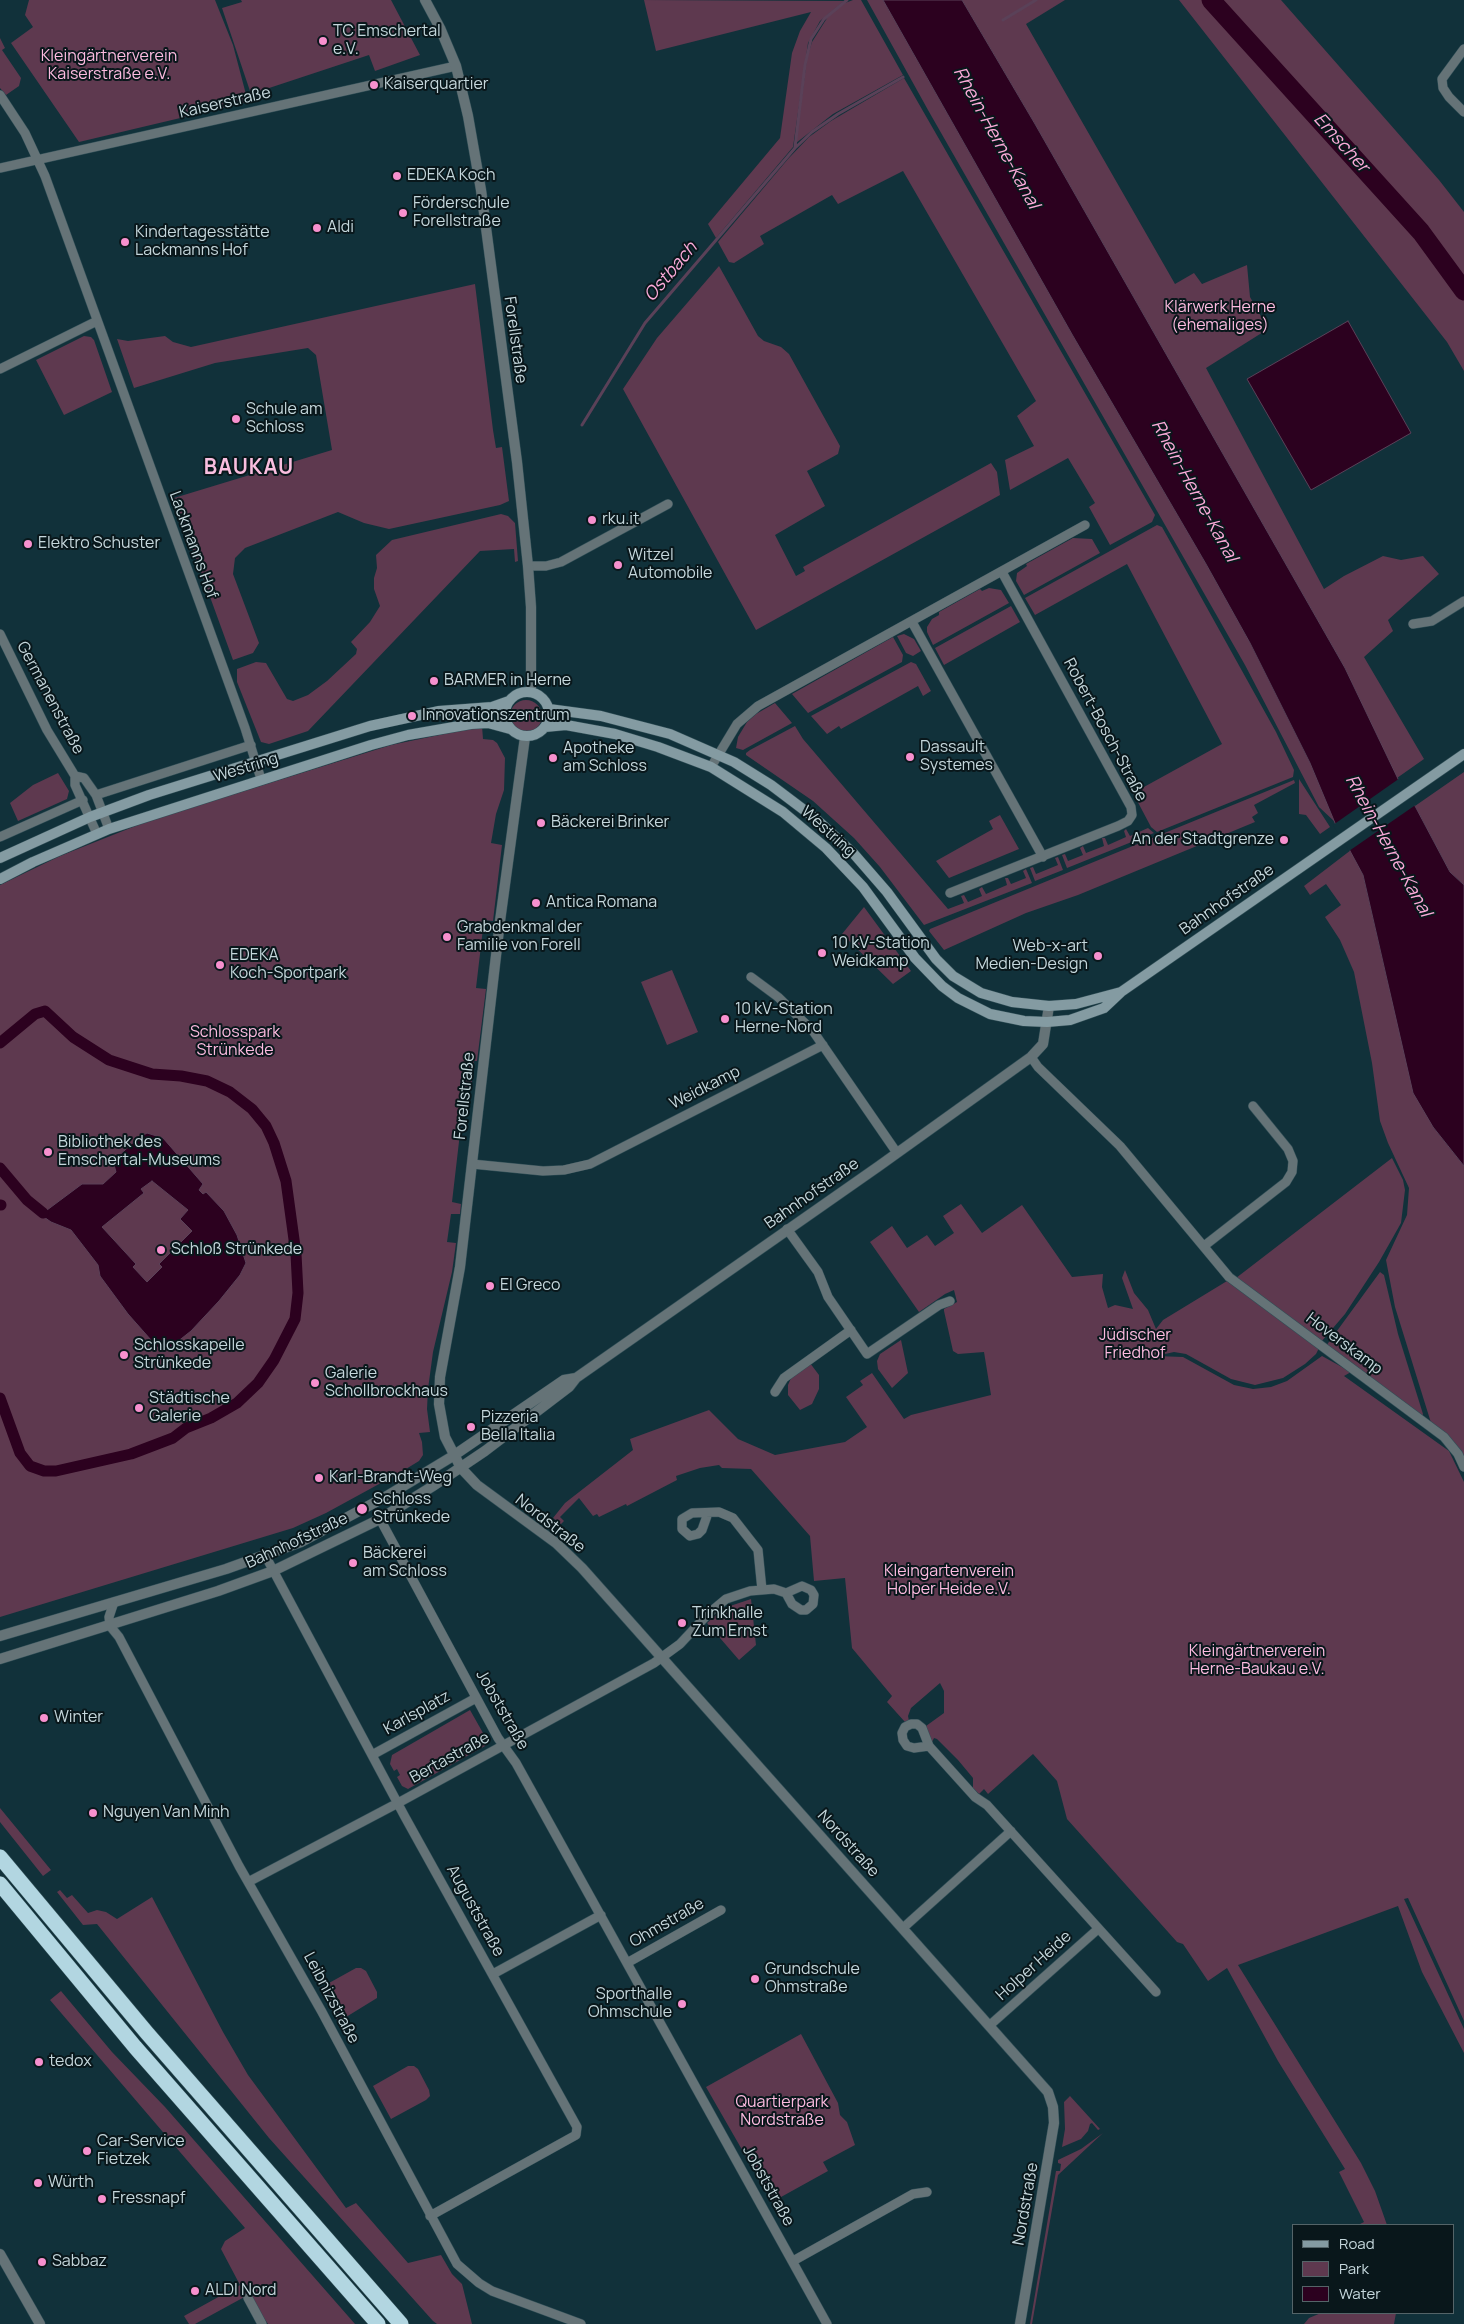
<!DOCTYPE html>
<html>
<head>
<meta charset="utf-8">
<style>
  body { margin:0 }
  #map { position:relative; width:1464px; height:2324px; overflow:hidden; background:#11313a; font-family:Manrope,sans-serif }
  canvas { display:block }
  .legend { position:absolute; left:1292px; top:2224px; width:162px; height:90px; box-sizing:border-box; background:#09171b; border:1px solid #546468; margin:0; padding:6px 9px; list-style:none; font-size:15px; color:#c5d7dc }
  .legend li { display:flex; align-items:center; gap:10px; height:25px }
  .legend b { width:25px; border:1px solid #546468 }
</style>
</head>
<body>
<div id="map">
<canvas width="1464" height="2324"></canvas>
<ul class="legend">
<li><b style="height:6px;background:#849ba2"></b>Road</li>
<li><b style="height:14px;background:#5e394f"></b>Park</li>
<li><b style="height:14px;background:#2c011f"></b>Water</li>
</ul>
</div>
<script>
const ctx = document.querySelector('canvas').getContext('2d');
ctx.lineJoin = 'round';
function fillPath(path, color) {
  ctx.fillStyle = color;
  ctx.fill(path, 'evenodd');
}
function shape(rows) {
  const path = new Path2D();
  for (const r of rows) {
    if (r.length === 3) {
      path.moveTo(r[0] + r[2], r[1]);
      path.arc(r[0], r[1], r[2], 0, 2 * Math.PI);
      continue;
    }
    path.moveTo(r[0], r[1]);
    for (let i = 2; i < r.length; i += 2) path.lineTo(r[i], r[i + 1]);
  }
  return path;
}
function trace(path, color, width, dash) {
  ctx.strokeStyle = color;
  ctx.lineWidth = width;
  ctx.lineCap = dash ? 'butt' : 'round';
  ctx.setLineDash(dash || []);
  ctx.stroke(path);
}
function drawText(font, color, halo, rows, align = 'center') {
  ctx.font = font + ' Manrope,sans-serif';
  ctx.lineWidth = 4;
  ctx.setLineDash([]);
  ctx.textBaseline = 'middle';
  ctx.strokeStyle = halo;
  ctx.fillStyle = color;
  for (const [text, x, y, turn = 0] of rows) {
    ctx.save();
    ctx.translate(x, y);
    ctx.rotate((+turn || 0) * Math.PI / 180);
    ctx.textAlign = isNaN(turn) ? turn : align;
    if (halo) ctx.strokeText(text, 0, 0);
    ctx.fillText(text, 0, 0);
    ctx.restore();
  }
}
const green = shape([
  [29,0,215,0,233,45,248,102,79,142,11,43,33,27,25,15],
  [241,0,391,0,420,55,375,71,369,55,251,94,222,8,242,2],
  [644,0,844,1,820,21,808,43,793,147,716,238,708,224,780,138,792,53,800,31,811,12,656,51],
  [853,0,861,0,903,75,833,114,796,143,807,58,812,42,829,15,845,3],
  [867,0,883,0,1073,336,1206,564,1250,643,1310,763,1335,822,1319,807,1245,665,928,110],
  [962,0,1065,0,1026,24,1175,284,1194,273,1202,284,1247,265,1250,297,1268,329,1206,368,1324,589,1344,576,1383,556,1401,560,1423,556,1439,574,1388,620,1393,631,1364,657,1424,759,1397,778,1345,668,1035,124],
  [1179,0,1281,0,1439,180,1464,212,1464,371,1447,342],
  [0,38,5,48,2,50,21,78,19,86,6,95,0,88],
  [904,78,1155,515,1152,522,1110,545,1089,507,1095,503,1068,458,1010,490,1005,460,1034,446,1017,416,1036,401,903,171,838,204,832,195,760,236,764,244,734,263,729,262,718,242,788,159,809,137,831,121],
  [719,266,758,336,764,341,781,347,789,354,840,446,838,454,807,471,825,506,775,535,796,576,805,571,803,567,991,463,997,472,1000,495,756,630,623,389,657,338],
  [475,284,493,430,496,448,502,447,509,501,500,505,389,529,364,523,338,512,245,548,235,558,233,574,259,643,253,653,233,660,174,498,332,450,316,355,308,348,215,363,134,388,117,339,128,341,165,336,173,342,191,347],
  [84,336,91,337,94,340,112,392,64,415,36,360],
  [501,514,508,516,515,523,518,561,515,562,514,549,480,551,308,731,269,744,261,742,237,682,237,669,256,662,266,663,287,699,293,701,308,695,327,681,356,654,357,649,351,642,370,622,380,606,374,589,374,578,377,568,376,555,392,540],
  [1157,525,1162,527,1276,732,1294,770,1293,777,1157,832,1151,827,1133,793,1222,744,1127,564,1035,615,1025,598],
  [1073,538,1092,539,1100,553,1024,595,1016,581,1017,573,1027,566,1026,564],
  [989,588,1001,590,1009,603,933,645,927,632,927,627,932,619,939,615,939,612,980,589,982,591],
  [1011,606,1020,622,944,665,935,648],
  [904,634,914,639,921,651,913,656,906,653,897,636],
  [893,637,903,655,902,662,808,713,792,694],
  [911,662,916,664,931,691,923,696,918,686,841,729,839,726,827,734,811,716],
  [526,716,16],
  [775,703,792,723,743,750,736,748,738,737,747,722,756,714],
  [482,726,483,739,493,740,497,743,505,758,504,790,496,814,491,843,502,845,493,921,484,920,476,988,486,989,477,1061,474,1061,471,1090,465,1090,452,1202,461,1204,460,1214,451,1214,447,1242,456,1243,452,1272,433,1352,428,1389,427,1409,430,1432,419,1433,422,1442,423,1455,419,1461,401,1472,326,1513,293,1528,0,1617,0,885,60,856,148,821,391,745],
  [795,726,803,739,948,909,964,903,961,896,964,895,968,902,982,896,979,889,982,887,986,894,1007,885,1005,878,1008,878,1011,884,1026,878,1023,871,1026,869,1032,883,924,925,880,867,854,838,813,801,746,755,746,753,750,750],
  [1464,772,1464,885,1450,872,1415,806],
  [58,773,69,791,67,799,18,821,10,803,33,785],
  [1299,779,1330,827,1320,834,1306,815,1299,814],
  [1294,780,1295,783,1254,805,1258,813,1252,817,1255,822,1078,895,1026,913,944,950,929,931,930,929],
  [1000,815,1019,849,949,878,936,861,993,829,989,821],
  [1148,828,1154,833,1067,868,1062,855,1065,854,1068,861,1083,855,1080,848,1083,846,1086,853,1104,846,1102,838,1105,838,1108,845,1126,837,1124,831,1126,829,1130,836],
  [1351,850,1363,875,1387,980,1433,1127,1464,1166,1464,1459,1432,1426,1395,1307,1386,1260,1407,1215,1409,1188,1388,1143,1380,1121,1372,1063,1354,972,1340,940,1325,917,1341,905,1326,884,1310,895,1304,886],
  [1058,857,1063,870,1035,881,1030,868,1033,867,1036,874,1058,865,1055,858],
  [864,907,911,971,893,984,842,934],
  [672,970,698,1032,667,1045,641,982],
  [1392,1158,1403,1180,1405,1190,1401,1223,1379,1262,1345,1314,1321,1342,1236,1278],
  [961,1204,982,1233,1022,1205,1072,1277,1103,1274,1102,1287,1108,1308,1115,1305,1133,1309,1122,1278,1125,1270,1134,1293,1148,1310,1156,1329,1163,1320,1227,1281,1319,1348,1316,1354,1305,1364,1283,1378,1255,1385,1231,1379,1186,1354,1174,1352,1156,1356,1183,1357,1234,1385,1253,1389,1271,1387,1287,1381,1322,1356,1351,1372,1344,1376,1449,1451,1464,1482,1464,2021,1408,1898,1404,1899,1464,2029,1464,2053,1422,1972,1398,1906,1238,1965,1361,2163,1375,2191,1387,2225,1358,2225,1364,2222,1339,2172,1345,2169,1278,2061,1227,1968,1208,1981,1183,1944,1177,1942,1067,1819,1057,1781,1033,1754,988,1794,984,1789,979,1794,973,1788,973,1778,958,1760,937,1739,934,1738,932,1742,930,1741,926,1726,944,1713,944,1691,940,1683,911,1708,908,1716,909,1721,905,1722,887,1702,892,1696,852,1648,845,1578,814,1581,810,1536,751,1469,722,1468,719,1465,700,1468,676,1476,677,1480,627,1506,626,1504,599,1517,597,1514,593,1516,579,1498,560,1517,564,1521,561,1524,553,1518,565,1503,633,1450,630,1439,709,1410,738,1439,775,1455,845,1442,867,1427,846,1397,863,1385,860,1381,872,1373,904,1419,911,1415,991,1395,984,1352,958,1354,953,1351,944,1311,944,1309,957,1302,954,1290,945,1294,919,1312,870,1242,892,1226,907,1248,927,1235,935,1246,954,1233,943,1216],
  [1380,1272,1384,1275,1398,1334,1423,1414,1422,1417,1326,1346],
  [901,1340,908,1373,892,1388,878,1369,877,1361,880,1354],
  [810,1363,819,1375,819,1389,812,1404,800,1410,788,1395,788,1385,791,1378],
  [751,1599,756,1645,739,1660,707,1623,724,1608],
  [470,1710,487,1740,485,1746,408,1789,402,1786,397,1777,400,1775,397,1769,394,1771,390,1764,392,1755],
  [0,1808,51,1870,43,1876,0,1822],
  [60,1890,67,1898,72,1895,88,1913,97,1910,106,1912,117,1919,152,1897,223,2032,248,2075,346,2208,356,2203,408,2263,441,2255,452,2274,462,2284,472,2324,437,2324,433,2321,269,2138,97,1924,83,1925,57,1892],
  [356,1968,361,1968,366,1971,377,1992,377,1998,338,2022,320,1988],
  [61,1991,112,2052,165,2107,355,2324,268,2324,248,2295,195,2324,189,2324,184,2316,240,2285,221,2249,225,2241,245,2228,50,2000],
  [801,2034,838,2103,840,2115,847,2122,855,2145,823,2162,828,2171,772,2202,706,2087],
  [408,2066,414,2066,418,2069,429,2090,430,2096,426,2100,391,2119,373,2086],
  [1070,2096,1100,2129,1098,2130,1092,2123,1090,2124,1088,2131,1081,2139,1062,2147,1065,2129,1064,2102],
  [1103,2133,1058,2175,1032,2324,1030,2324,1056,2171,1060,2171,1061,2164,1058,2163,1058,2160,1081,2149],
  [1321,2313,1396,2313,1394,2324,1304,2324,1309,2318]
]);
const water = shape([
  [883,0,962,0,1035,124,1345,668,1399,781,1415,806,1450,872,1464,885,1464,1166,1433,1127,1413,1093,1363,875,1335,823,1310,763,1250,643,1206,564,1073,336,883,0],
  [1348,321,1411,433,1311,490,1247,379,1348,321],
  [147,1133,163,1138,203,1184,199,1190,203,1194,206,1192,224,1211,237,1235,246,1263,240,1275,219,1301,191,1331,167,1350,159,1349,128,1314,100,1276,98,1265,71,1230,51,1222,44,1217,43,1213,82,1184,103,1184,116,1172,113,1161,137,1139,147,1133],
  [152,1181,188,1210,180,1219,192,1231,159,1264,162,1267,147,1282,133,1267,136,1264,102,1227,144,1193,141,1189,152,1181]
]);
const pier = shape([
  [1400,778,1417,804,1349,851,1333,825]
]);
const stream = shape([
  [1003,20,1036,0],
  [795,147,805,65,811,39,824,19,847,0],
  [582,425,645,323,795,148,812,132,838,114,903,77]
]);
const canal = shape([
  [0,1043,35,1014,45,1011,73,1037,109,1060,152,1074,181,1076,207,1081,230,1092,252,1109,266,1126,274,1143,286,1181,296,1254,298,1293,295,1319,274,1360,258,1383,237,1403,211,1418,186,1428,173,1438,131,1454,56,1471,44,1471,30,1466,20,1453,0,1398],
  [0,1168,27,1200,43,1213],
  [0,1205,1,1205]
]);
const river = shape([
  [1211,0,1421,232,1464,291]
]);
const minor = shape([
  [1464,49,1442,79,1443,88,1449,97,1464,112],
  [0,95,25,133,45,176,245,728,261,779],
  [0,168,456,66],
  [0,369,97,321],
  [528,566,546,566,561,562,668,504],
  [912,622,1043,857],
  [1413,624,1432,621,1464,601],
  [0,634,47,730,75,776,75,785,97,834],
  [711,767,737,724,758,706,1085,525],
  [75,776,84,778,96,795,109,829],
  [96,795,251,745],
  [0,837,83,800],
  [950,893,1118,826,1128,821,1132,815,1131,807,1002,572],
  [751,977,778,997,813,1031,897,1153],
  [1031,1057,1038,1067,1120,1146,1229,1277,1444,1437,1458,1454,1464,1467],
  [472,1164,543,1171,564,1170,590,1164,823,1045],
  [787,1229,818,1272,828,1297,867,1354,939,1305,950,1301],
  [1204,1246,1286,1182,1292,1172,1293,1161,1288,1149,1253,1106],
  [775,1392,784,1378,851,1330],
  [708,1513,702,1530,698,1534,690,1536,682,1529,682,1519,692,1513,719,1512,733,1518,758,1550,762,1590],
  [380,1519,498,1738,516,1763,827,2324],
  [265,1555,405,1817,577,2127,576,2135,430,2216],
  [114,1602,109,1617,110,1626,119,1637,239,1866,322,2012,457,2264,479,2283,492,2291,581,2324],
  [929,1746,914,1748,907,1746,903,1740,902,1733,905,1727,911,1724,917,1724,922,1728,929,1746,975,1797,987,1805,1156,1992],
  [372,1755,476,1698],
  [250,1881,398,1803,654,1663,680,1644,708,1614,726,1599,750,1591,774,1589,786,1593,802,1586,811,1590,814,1595,813,1604,806,1610,801,1610,792,1604,786,1593],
  [903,1928,1011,1831],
  [627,1963,721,1910],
  [493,1974,601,1915],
  [990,2025,1098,1929],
  [793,2261,913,2194,927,2192],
  [248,2298,262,2324]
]);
const tertiary = shape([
  [425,0,440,28,456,66,468,116,481,190,517,462,528,566,531,607,531,692],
  [525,737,500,921,460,1267,440,1377,439,1404,445,1437,461,1468,477,1485,556,1543,582,1568,1048,2092,1053,2107,1054,2123,1020,2324],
  [0,1636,226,1569,301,1542,387,1496,453,1456,564,1380,576,1378],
  [0,1659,218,1591,273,1571,380,1519,433,1486,485,1451,569,1387,576,1378,879,1166,1031,1057,1043,1044,1049,1006],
  [0,2254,40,2324]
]);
const secondary = shape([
  [527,714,22],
  [549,709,601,716,670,734,734,762,771,785,816,819,854,854,887,892,936,959,953,976,981,993,1012,1002,1049,1006,1076,1004,1121,992],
  [545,727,566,725,615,734,658,747,711,767,783,812,826,848,863,887,915,958,942,986,958,998,990,1014,1024,1021,1047,1022,1070,1020,1104,1008,1121,992,1464,754],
  [0,858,90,817,149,795,370,726,439,711,492,707,509,701],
  [0,879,33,862,109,829,371,745,408,735,471,724,488,723,510,729]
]);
const motorway = shape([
  [0,1857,147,2033,401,2324],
  [0,1884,135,2047,378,2324]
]);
const markers = [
  [323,41,5,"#f790ce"],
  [374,85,5,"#f790ce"],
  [397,176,5,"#f790ce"],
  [403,213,5,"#f790ce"],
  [317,228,5,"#f790ce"],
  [125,242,5,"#f790ce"],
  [236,419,5,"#f790ce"],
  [592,520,5,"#f790ce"],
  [28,544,5,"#f790ce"],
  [618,565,5,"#f790ce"],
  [434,681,5,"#f790ce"],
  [412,716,5,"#f790ce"],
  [910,757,5,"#f790ce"],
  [553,758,5,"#f790ce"],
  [541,823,5,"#f790ce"],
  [1284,840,5,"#f790ce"],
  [536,903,5,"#f790ce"],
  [447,937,5,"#f790ce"],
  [822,953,5,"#f790ce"],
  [1098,956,5,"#f790ce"],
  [220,965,5,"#f790ce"],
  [725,1019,5,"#f790ce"],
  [48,1152,5,"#f790ce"],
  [161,1250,5,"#f790ce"],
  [490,1286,5,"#f790ce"],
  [124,1355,5,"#f790ce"],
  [315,1383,5,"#f790ce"],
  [139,1408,5,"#f790ce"],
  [471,1427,5,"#f790ce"],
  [319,1478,5,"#f790ce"],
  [362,1509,6,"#f790ce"],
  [353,1563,5,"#f790ce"],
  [682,1623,5,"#f790ce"],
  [44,1718,5,"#f790ce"],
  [93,1813,5,"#f790ce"],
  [755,1979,5,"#f790ce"],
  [682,2004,5,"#f790ce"],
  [39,2062,5,"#f790ce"],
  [87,2151,5,"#f790ce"],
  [38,2183,5,"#f790ce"],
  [102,2199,5,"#f790ce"],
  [42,2262,5,"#f790ce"],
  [195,2291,5,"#f790ce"]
];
const poiNames = [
  ["TC Emschertal",333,32],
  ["e.V.",333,50],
  ["Kaiserquartier",384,85],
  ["EDEKA Koch",407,176],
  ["Förderschule",413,204],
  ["Forellstraße",413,222],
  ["Aldi",327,228],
  ["Kindertagesstätte",135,233],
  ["Lackmanns Hof",135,251],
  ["Schule am",246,410],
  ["Schloss",246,428],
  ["rku.it",602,520],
  ["Elektro Schuster",38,544],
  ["Witzel",628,556],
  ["Automobile",628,574],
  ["BARMER in Herne",444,681],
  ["Innovationszentrum",422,716],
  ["Dassault",920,748],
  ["Systemes",920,766],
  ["Apotheke",563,749],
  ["am Schloss",563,767],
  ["Bäckerei Brinker",551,823],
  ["An der Stadtgrenze",1274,840,"right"],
  ["Antica Romana",546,903],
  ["Grabdenkmal der",457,928],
  ["Familie von Forell",457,946],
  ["10 kV-Station",832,944],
  ["Weidkamp",832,962],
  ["Web-x-art",1088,947,"right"],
  ["Medien-Design",1088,965,"right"],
  ["EDEKA",230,956],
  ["Koch-Sportpark",230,974],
  ["10 kV-Station",735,1010],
  ["Herne-Nord",735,1028],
  ["Bibliothek des",58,1143],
  ["Emschertal-Museums",58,1161],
  ["Schloß Strünkede",171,1250],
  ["El Greco",500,1286],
  ["Schlosskapelle",134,1346],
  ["Strünkede",134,1364],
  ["Galerie",325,1374],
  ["Schollbrockhaus",325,1392],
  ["Städtische",149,1399],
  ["Galerie",149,1417],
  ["Pizzeria",481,1418],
  ["Bella Italia",481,1436],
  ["Karl-Brandt-Weg",329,1478],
  ["Schloss",373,1500],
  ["Strünkede",373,1518],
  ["Bäckerei",363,1554],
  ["am Schloss",363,1572],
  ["Trinkhalle",692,1614],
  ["Zum Ernst",692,1632],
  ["Winter",54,1718],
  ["Nguyen Van Minh",103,1813],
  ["Grundschule",765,1970],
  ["Ohmstraße",765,1988],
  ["Sporthalle",672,1995,"right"],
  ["Ohmschule",672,2013,"right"],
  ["tedox",49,2062],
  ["Car-Service",97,2142],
  ["Fietzek",97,2160],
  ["Würth",48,2183],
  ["Fressnapf",112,2199],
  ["Sabbaz",52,2262],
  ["ALDI Nord",205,2291]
];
const parkNames = [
  ["Kleingärtnerverein",109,57],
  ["Kaiserstraße e.V.",109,75],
  ["Klärwerk Herne",1220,308],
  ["(ehemaliges)",1220,326],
  ["Schlosspark",235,1033],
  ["Strünkede",235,1051],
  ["Jüdischer",1135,1336],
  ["Friedhof",1135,1354],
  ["Kleingartenverein",949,1572],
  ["Holper Heide e.V.",949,1590],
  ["Kleingärtnerverein",1257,1652],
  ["Herne-Baukau e.V.",1257,1670],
  ["Quartierpark",782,2103],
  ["Nordstraße",782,2121]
];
const streetNames = [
  ["Kaiserstraße",225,103,-13],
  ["Forellstraße",515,340,82],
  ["Lackmanns Hof",193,545,70],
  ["Germanenstraße",50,698,62],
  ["Robert-Bosch-Straße",1105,730,62],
  ["Westring",246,768,-17],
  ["Westring",828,832,42],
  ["Bahnhofstraße",1227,900,-35],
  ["Weidkamp",705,1088,-27],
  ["Forellstraße",465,1096,-84],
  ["Bahnhofstraße",812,1194,-35],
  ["Hoverskamp",1344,1344,37],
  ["Nordstraße",550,1524,38],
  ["Bahnhofstraße",297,1541,-25],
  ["Jobststraße",502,1710,60],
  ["Karlsplatz",417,1713,-29],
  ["Bertastraße",450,1758,-29],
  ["Nordstraße",848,1844,48],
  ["Auguststraße",475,1911,61],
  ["Ohmstraße",667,1923,-30],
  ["Holper Heide",1034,1966,-42],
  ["Leibnizstraße",331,1998,62],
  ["Jobststraße",768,2186,61],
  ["Nordstraße",1026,2204,-80]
];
const waterNames = [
  ["Rhein-Herne-Kanal",996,138,61],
  ["Emscher",1341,143,48],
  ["Ostbach",671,272,-50],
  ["Rhein-Herne-Kanal",1194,491,61],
  ["Rhein-Herne-Kanal",1388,846,61]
];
const districtNames = [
  ["BAUKAU",249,468]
];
fillPath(green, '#5e394f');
fillPath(water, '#2c011f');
trace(water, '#5a4158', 1);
fillPath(pier, '#11313a');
trace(stream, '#5a4158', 3);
trace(canal, '#2c011f', 11);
trace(river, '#2c011f', 19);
trace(minor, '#314f57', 10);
trace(tertiary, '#314f57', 11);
trace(secondary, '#314f57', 11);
trace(motorway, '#314f57', 16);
trace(minor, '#657377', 9);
trace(tertiary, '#657377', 10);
trace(secondary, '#849ba2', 10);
trace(motorway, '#b2d6e1', 15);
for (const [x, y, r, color] of markers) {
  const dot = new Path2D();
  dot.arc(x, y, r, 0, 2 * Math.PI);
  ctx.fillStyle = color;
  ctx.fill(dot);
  trace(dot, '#09171b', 2);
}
drawText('16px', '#c5d7dc', '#09171b', poiNames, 'left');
drawText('16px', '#fdbbe0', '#09171b', parkNames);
drawText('16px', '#c5d7dc', '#09171b', streetNames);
drawText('italic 18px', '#fbaad9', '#09171b', waterNames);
ctx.letterSpacing = '1px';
drawText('bold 21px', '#f9bedf', '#09171b', districtNames);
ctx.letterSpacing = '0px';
</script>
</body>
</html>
